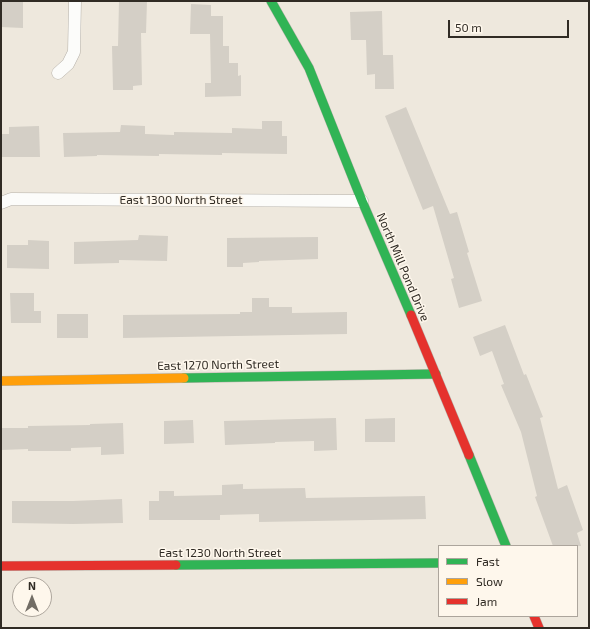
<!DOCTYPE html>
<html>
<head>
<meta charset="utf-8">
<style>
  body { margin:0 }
  #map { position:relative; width:590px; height:629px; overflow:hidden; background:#eee8dd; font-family:"Exo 2",sans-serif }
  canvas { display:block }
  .frame { position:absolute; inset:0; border:2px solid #302b24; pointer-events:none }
  .legend { position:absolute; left:438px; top:545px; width:140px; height:72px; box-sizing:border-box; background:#fef7ec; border:1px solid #aca59c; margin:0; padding:5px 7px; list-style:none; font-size:12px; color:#302b24 }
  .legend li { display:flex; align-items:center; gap:8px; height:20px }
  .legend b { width:20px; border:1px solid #aca59c }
  .north { position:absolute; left:12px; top:577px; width:40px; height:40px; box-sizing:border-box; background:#fef7ec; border:1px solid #aca59c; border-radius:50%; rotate:0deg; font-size:11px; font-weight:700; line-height:16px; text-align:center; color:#302b24 }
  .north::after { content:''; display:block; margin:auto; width:14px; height:18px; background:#726d65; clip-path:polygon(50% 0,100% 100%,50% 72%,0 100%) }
  .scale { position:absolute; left:448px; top:20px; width:121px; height:18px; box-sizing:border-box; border:2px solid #302b24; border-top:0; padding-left:5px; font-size:12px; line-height:14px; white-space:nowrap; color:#302b24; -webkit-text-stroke:3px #fef7ec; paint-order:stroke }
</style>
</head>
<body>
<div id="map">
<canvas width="590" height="629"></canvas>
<div class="frame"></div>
<ul class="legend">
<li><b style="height:5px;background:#30b455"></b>Fast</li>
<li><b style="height:5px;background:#ff9f0a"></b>Slow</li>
<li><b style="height:5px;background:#e5322d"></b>Jam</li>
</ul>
<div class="north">N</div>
<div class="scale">50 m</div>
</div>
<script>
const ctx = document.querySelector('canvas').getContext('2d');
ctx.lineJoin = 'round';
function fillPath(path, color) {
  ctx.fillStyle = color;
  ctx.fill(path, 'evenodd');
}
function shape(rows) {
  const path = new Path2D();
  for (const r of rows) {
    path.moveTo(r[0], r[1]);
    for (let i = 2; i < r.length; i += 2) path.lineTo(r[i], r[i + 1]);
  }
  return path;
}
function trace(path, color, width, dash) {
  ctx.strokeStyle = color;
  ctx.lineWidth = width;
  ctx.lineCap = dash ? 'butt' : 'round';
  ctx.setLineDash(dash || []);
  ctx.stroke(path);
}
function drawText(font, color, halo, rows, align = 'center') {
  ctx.font = font + ' "Exo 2",sans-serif';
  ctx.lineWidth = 3;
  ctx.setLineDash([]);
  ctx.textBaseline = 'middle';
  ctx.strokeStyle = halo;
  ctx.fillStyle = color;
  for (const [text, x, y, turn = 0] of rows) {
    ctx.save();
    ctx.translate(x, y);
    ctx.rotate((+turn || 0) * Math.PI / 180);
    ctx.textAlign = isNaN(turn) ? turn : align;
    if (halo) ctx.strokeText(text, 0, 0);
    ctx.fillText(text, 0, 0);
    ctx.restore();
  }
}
const building = shape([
  [1,1,23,1,23,28,1,27],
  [119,1,147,1,146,33,141,33,142,85,133,86,133,90,113,90,112,46,118,46],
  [191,4,211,5,211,16,223,16,223,46,229,46,229,63,238,63,238,76,241,75,241,96,205,97,205,83,211,83,210,34,190,34],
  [382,11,383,55,393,55,394,89,375,89,375,74,367,75,366,40,351,40,350,12],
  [406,107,450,214,457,212,469,252,467,253,482,301,459,308,451,279,454,278,433,206,423,210,385,116],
  [262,121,282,121,282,136,287,136,287,154,222,153,222,155,159,154,159,156,97,155,97,156,64,157,63,133,120,132,121,125,145,126,145,134,174,135,174,132,232,133,232,128,262,129],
  [39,126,40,157,1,157,1,134,9,134,9,127],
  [139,235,168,236,167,261,119,260,119,263,74,264,74,242,138,240],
  [318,237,318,259,259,261,259,262,243,263,243,267,227,267,227,238],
  [28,240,49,241,49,269,7,268,7,245,28,245],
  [10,293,34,293,34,311,41,311,41,323,11,323],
  [252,298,269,298,269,307,292,307,292,313,347,312,347,334,123,338,123,315,240,314,240,312,252,312],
  [57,314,88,314,88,338,57,338],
  [505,325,524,375,526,374,543,417,540,418,558,489,567,485,583,530,577,533,581,546,553,546,535,497,537,496,521,432,501,385,504,384,492,351,480,356,473,337],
  [336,418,337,450,314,451,314,441,275,442,275,443,225,445,224,421],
  [395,418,395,442,365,442,365,419],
  [193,420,194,443,164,444,164,421],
  [123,423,124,454,101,455,101,447,71,448,71,451,28,451,28,449,1,450,1,428,28,428,28,426,90,425,90,424],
  [243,484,243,489,305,488,306,498,425,496,426,519,259,522,259,514,220,515,220,520,149,520,149,501,159,501,159,491,174,491,174,496,222,495,222,485],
  [122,499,123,523,73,524,12,523,12,501,73,501]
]);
const street = shape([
  [58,73,68,64,74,52,75,1],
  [1,203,11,199,362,201]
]);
const fast = shape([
  [271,1,309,68,362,201,411,315],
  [184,378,436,374],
  [469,455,506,546],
  [176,565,439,563]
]);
const slow = shape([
  [1,381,184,378]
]);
const jam = shape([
  [411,315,469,455],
  [1,566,176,565],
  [534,616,539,628]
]);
const streetNames = [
  ["East 1300 North Street",181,200],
  ["North Mill Pond Drive",403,267,67],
  ["East 1270 North Street",218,365,-1],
  ["East 1230 North Street",220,553]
];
fillPath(building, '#d4cfc6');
trace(street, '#b5b0a8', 13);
trace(fast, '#b5b0a8', 10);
trace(slow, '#b5b0a8', 10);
trace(jam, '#b5b0a8', 10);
trace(street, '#fcfcfa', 12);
trace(fast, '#30b455', 9);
trace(slow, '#ff9f0a', 9);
trace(jam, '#e5322d', 9);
drawText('12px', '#302b24', '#fef7ec', streetNames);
</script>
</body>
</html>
